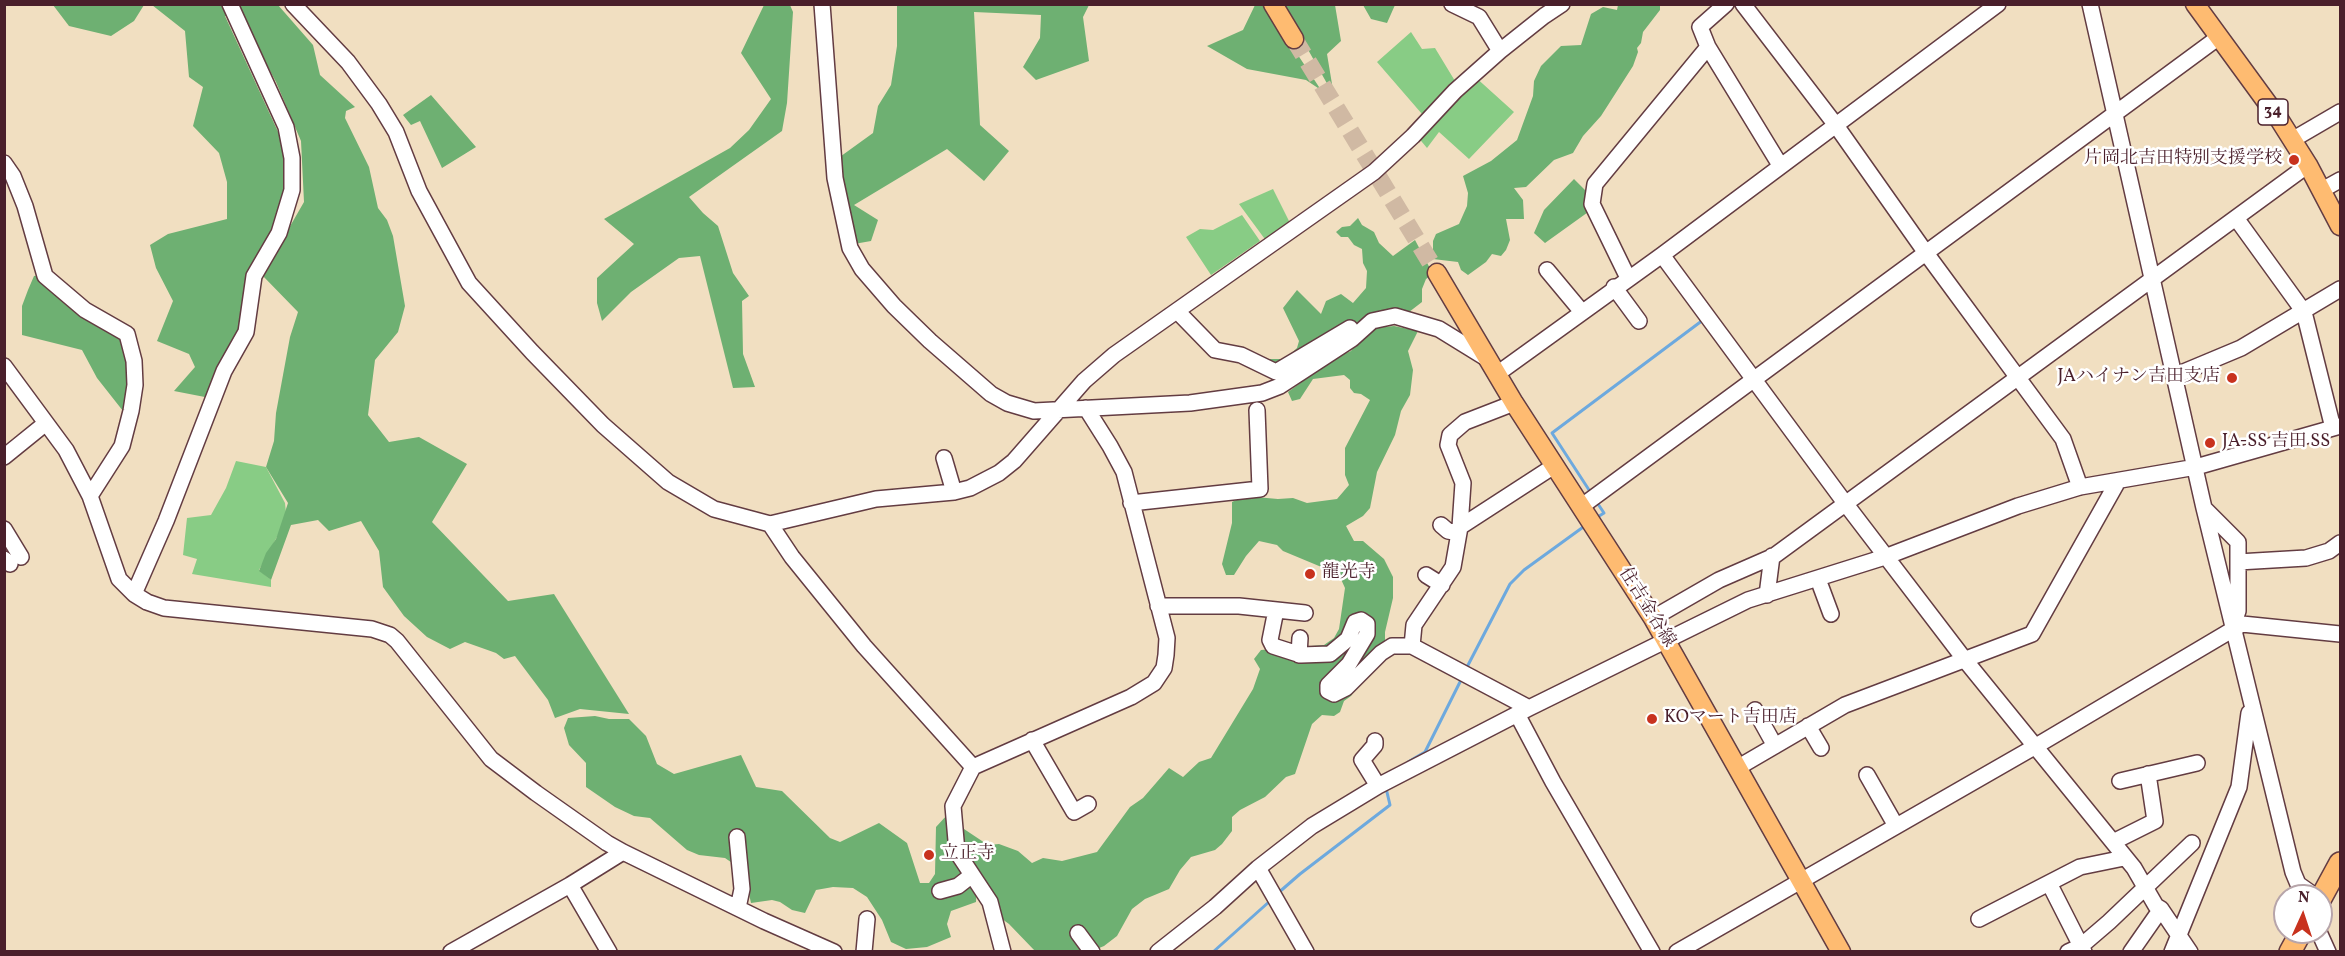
<!DOCTYPE html>
<html>
<head>
<meta charset="utf-8">
<style>
  body { margin:0 }
  #map { position:relative; width:2345px; height:956px; overflow:hidden; background:#f1dfc1; font-family:Vollkorn,serif }
  canvas { display:block }
  .frame { position:absolute; inset:0; border:6px solid #4a1f2b; pointer-events:none }
  .north { position:absolute; left:2273px; top:884px; width:60px; height:60px; box-sizing:border-box; background:#fff; border:2px solid #b7a5aa; border-radius:50%; rotate:3deg; font-size:16px; font-weight:700; line-height:24px; text-align:center; color:#4a1f2b }
  .north::after { content:''; display:block; margin:auto; width:21px; height:27px; background:#c8321e; clip-path:polygon(50% 0,100% 100%,50% 72%,0 100%) }
</style>
</head>
<body>
<div id="map">
<canvas width="2345" height="956"></canvas>
<div class="frame"></div>
<div class="north">N</div>
</div>
<script>
const ctx = document.querySelector('canvas').getContext('2d');
ctx.lineJoin = 'round';
function fillPath(path, color) {
  ctx.fillStyle = color;
  ctx.fill(path, 'evenodd');
}
function shape(rows) {
  const path = new Path2D();
  for (const r of rows) {
    path.moveTo(r[0], r[1]);
    for (let i = 2; i < r.length; i += 2) path.lineTo(r[i], r[i + 1]);
  }
  return path;
}
function trace(path, color, width, dash) {
  ctx.strokeStyle = color;
  ctx.lineWidth = width;
  ctx.lineCap = dash ? 'butt' : 'round';
  ctx.setLineDash(dash || []);
  ctx.stroke(path);
}
function drawText(font, color, halo, rows, align = 'center') {
  ctx.font = font + ' Vollkorn,"Noto Serif JP",serif';
  ctx.lineWidth = 5;
  ctx.setLineDash([]);
  ctx.textBaseline = 'middle';
  ctx.strokeStyle = halo;
  ctx.fillStyle = color;
  for (const [text, x, y, turn = 0] of rows) {
    ctx.save();
    ctx.translate(x, y);
    ctx.rotate((+turn || 0) * Math.PI / 180);
    ctx.textAlign = isNaN(turn) ? turn : align;
    if (halo) ctx.strokeText(text, 0, 0);
    ctx.fillText(text, 0, 0);
    ctx.restore();
  }
}
const green = shape([
  [1411,32,1422,49,1435,48,1455,81,1422,114,1377,62],
  [1473,75,1514,112,1469,159,1439,132,1427,148,1417,136],
  [1273,189,1291,225,1267,242,1239,204],
  [1242,215,1260,241,1211,275,1186,237,1200,229,1213,230],
  [236,461,266,467,285,503,286,513,278,535,259,570,271,580,271,587,192,574,197,559,183,555,187,518,211,515,226,488]
]);
const forest = shape([
  [53,5,144,5,134,21,111,36,69,26],
  [152,5,278,5,313,45,320,75,355,107,346,111,345,118,369,167,378,208,387,220,393,236,405,306,398,332,375,360,368,415,389,442,419,437,467,464,432,522,508,601,554,594,629,714,580,709,555,718,548,700,515,656,504,659,496,653,465,642,450,649,427,637,404,616,383,587,379,551,361,521,329,531,318,520,291,525,271,580,259,571,266,553,276,539,288,503,266,467,274,441,276,413,290,337,298,312,262,275,304,202,301,141,276,82,243,21,225,16,290,158,279,233,254,276,246,332,210,398,174,391,195,367,189,354,157,341,173,301,156,268,150,245,168,234,227,219,227,182,219,153,193,126,203,87,189,77,185,31],
  [764,5,790,5,793,12,787,103,782,131,689,197,703,213,718,226,733,273,749,296,742,301,743,354,755,387,733,388,700,256,679,258,631,292,602,321,597,303,597,278,634,244,604,219,730,148,749,130,771,99,741,53],
  [897,5,1089,5,1083,17,1089,61,1036,80,1023,67,1040,38,1041,15,974,12,980,125,1009,151,984,181,947,149,854,205,878,220,871,241,854,244,837,159,873,133,878,106,891,85,897,46],
  [1255,5,1265,5,1321,90,1306,80,1247,69,1207,46,1243,30],
  [1283,5,1335,5,1341,41,1327,54,1334,96],
  [1363,5,1395,5,1387,23,1371,19],
  [1618,5,1660,5,1660,10,1643,32,1641,43,1637,48,1638,52,1633,66,1601,116,1583,136,1573,153,1554,160,1526,187,1514,188,1523,200,1524,219,1506,219,1510,240,1506,250,1501,256,1492,254,1486,262,1468,275,1461,270,1458,262,1433,259,1433,241,1436,234,1459,224,1467,206,1468,193,1463,176,1491,161,1517,140,1533,96,1534,81,1541,66,1561,46,1581,45,1591,14,1603,7,1617,10],
  [431,95,476,147,442,168,420,121,411,125,403,115],
  [1574,179,1587,192,1591,210,1545,243,1534,233,1544,210],
  [1358,218,1362,225,1374,232,1379,243,1393,256,1415,240,1433,274,1426,279,1422,289,1422,302,1400,319,1383,322,1282,365,1266,363,1270,359,1285,359,1297,348,1299,341,1283,308,1297,290,1321,314,1326,301,1341,294,1353,303,1366,288,1367,271,1363,263,1362,249,1354,245,1348,237,1341,237,1336,232,1342,227,1350,226],
  [43,275,128,336,130,416,123,411,97,378,82,350,22,335,22,306,28,290,34,276],
  [1394,326,1418,331,1408,351,1413,370,1410,395,1401,411,1395,435,1377,472,1370,508,1363,516,1346,526,1354,541,1363,541,1384,559,1393,577,1393,598,1385,632,1385,644,1351,696,1344,701,1340,712,1334,716,1322,715,1312,724,1295,774,1286,777,1265,797,1240,810,1232,817,1232,831,1222,844,1215,850,1191,857,1180,870,1169,889,1145,899,1132,909,1117,936,1104,946,1092,951,1035,951,1009,924,998,916,977,882,976,902,951,911,947,924,951,937,927,947,906,949,891,942,882,920,867,897,853,888,833,887,816,890,805,913,792,910,780,902,772,900,751,903,744,871,725,858,699,855,687,850,650,818,634,816,615,807,586,787,586,763,569,745,564,728,568,718,595,716,609,719,629,719,646,736,657,764,674,774,741,755,756,787,782,791,830,838,840,842,879,823,907,843,920,883,929,883,935,874,936,827,947,815,959,844,964,829,988,845,999,844,1018,851,1032,863,1043,858,1062,861,1097,852,1130,807,1143,798,1169,768,1183,777,1199,762,1211,758,1253,689,1260,669,1254,659,1261,650,1324,645,1334,638,1339,629,1345,588,1340,577,1331,571,1283,551,1277,545,1259,541,1246,556,1234,575,1226,575,1222,564,1232,523,1232,502,1244,496,1278,499,1293,498,1307,503,1337,499,1349,485,1345,475,1345,448,1370,400,1361,394,1354,393,1350,388,1350,380,1344,375,1313,379,1300,399,1292,401,1288,392,1334,358,1351,351,1362,335,1376,328]
]);
const stream = shape([
  [1591,493,1552,433,1703,320],
  [1596,518,1604,513,1596,501],
  [1466,669,1510,584,1524,570,1586,525],
  [1408,762,1425,752,1460,682],
  [1277,894,1300,874,1390,805,1386,788],
  [1213,952,1270,901]
]);
const majorTunnel = shape([
  [1294,39,1437,273]
]);
const minor = shape([
  [293,4,348,62,379,104,396,132,419,191,469,283,532,352,603,425,668,482,714,509,770,524,876,499,954,492,970,488,999,473,1014,461,1084,381,1114,355,1374,172,1413,136,1455,91,1500,51,1544,16,1562,4],
  [822,4,835,178,850,248,862,269,894,306,930,341,991,394,1007,403,1034,411,1190,403,1262,393,1280,386,1352,339,1372,321,1395,316,1439,329,1486,358],
  [1452,4,1479,17,1500,51],
  [1743,4,1835,124,1926,253,2063,439,2080,487],
  [2090,4,2204,508,2293,872,2298,884,2315,896],
  [1708,47,1780,165],
  [2292,140,2340,112],
  [4,163,13,176,25,206,45,276,85,310,127,334,134,361,135,385,131,411,122,446,90,496],
  [2322,190,2340,180],
  [2236,218,2304,312,2333,428],
  [1662,255,1845,503,1965,660,2134,868,2156,906,2161,909,2190,952],
  [1547,270,1582,312],
  [1628,278,1592,204,1595,184,1708,47,1700,27,1726,4],
  [1614,287,1639,321],
  [1177,311,1215,350,1241,355,1276,372,1350,328,1354,334],
  [4,366,66,450,90,496,119,579,134,594,147,602,164,608,372,629,390,635,397,641,491,759,536,793,607,843,623,852,764,921,834,952],
  [1497,374,1662,255,1998,4],
  [2174,376,2241,348,2340,289],
  [1514,403,1465,422,1450,435,1448,445,1463,483,1460,527,1453,567,1414,625,1412,646,1529,708],
  [4,457,46,423],
  [944,458,954,492],
  [1131,503,1260,489,1257,410],
  [1582,506,2219,37],
  [2205,509,2238,542,2238,562],
  [770,524,792,557,864,646,973,767],
  [1441,525,1448,531,1459,533],
  [1460,527,1554,466],
  [4,529,21,557],
  [4,559,10,564],
  [1426,575,1442,585],
  [1818,579,1831,614],
  [134,594,166,521,224,371,246,332,254,276,279,233,292,190,292,158,286,127,230,4],
  [1767,595,1772,556],
  [1158,606,1239,606,1305,613],
  [1276,610,1270,640,1273,646,1301,655,1330,654,1348,639,1355,622,1361,620,1367,624,1367,634,1349,664,1328,685,1328,691,1334,694,1346,688,1381,653,1392,646,1412,646],
  [1653,618,1719,580,1774,556,2308,165],
  [2235,620,2238,611,2238,562,2306,558,2329,551,2340,543],
  [1299,655,1300,638],
  [1755,710,1775,746],
  [1517,714,1553,782,1652,952],
  [1808,726,1821,748],
  [1032,740,1074,812,1088,804],
  [1375,741,1375,745,1362,760,1378,786],
  [1737,768,1845,705,2032,634,2118,481],
  [1867,775,1896,826],
  [2120,781,2197,763],
  [737,837,742,889,738,908],
  [2113,842,2155,821,2148,774],
  [1258,868,1306,952],
  [2049,883,2084,952],
  [570,885,609,952],
  [940,891,958,886,972,875],
  [1979,919,2080,867,2124,858],
  [2319,932,2328,952],
  [1078,933,1092,952],
  [451,952,570,885,623,852],
  [864,952,867,919],
  [1003,952,990,902,957,852,953,806,973,767,1131,697,1154,683,1164,668,1166,655,1167,638,1124,472,1110,446,1086,408],
  [1158,952,1215,907,1258,868,1312,826,1378,786,1529,708,1748,600,1885,557,2018,506,2080,487,2196,467,2340,426],
  [1677,952,2036,746,2242,624,2340,634],
  [2068,952,2081,946,2109,922,2192,843],
  [2131,952,2161,909],
  [2172,952,2239,787,2249,713]
]);
const major = shape([
  [1273,4,1294,39],
  [2195,4,2279,119,2308,165,2340,226],
  [1437,273,1514,403,1653,618,1841,952]
]);
const highway = shape([
  [2321,898,2340,863],
  [2290,952,2301,932]
]);
const markers = [
  [2294,160,6,"#c8321e"],
  [2232,378,6,"#c8321e"],
  [2210,443,6,"#c8321e"],
  [1310,574,6,"#c8321e"],
  [1652,719,6,"#c8321e"],
  [929,855,6,"#c8321e"]
];
const shields = [
  [2273,112,30]
];
const shieldNames = [
  ["34",2273,112]
];
const poiNames = [
  ["片岡北吉田特別支援学校",2282,160,"right"],
  ["JAハイナン吉田支店",2220,378,"right"],
  ["JA-SS 吉田 SS",2222,443],
  ["龍光寺",1322,574],
  ["KOマート吉田店",1664,719],
  ["立正寺",941,855]
];
const streetNames = [
  ["住吉金谷線",1646,608,58]
];
fillPath(green, '#88cc85');
fillPath(forest, '#6eb072');
trace(stream, '#6da9de', 3);
trace(majorTunnel, '#d0b9a3', 18, [18, 9]);
trace(minor, '#633c42', 18);
trace(major, '#633c42', 21);
trace(highway, '#633c42', 24);
trace(minor, '#fff', 15);
trace(major, '#febb71', 18);
trace(highway, '#febb71', 21);
for (const [x, y, r, color] of markers) {
  const dot = new Path2D();
  dot.arc(x, y, r, 0, 2 * Math.PI);
  ctx.fillStyle = color;
  ctx.fill(dot);
  trace(dot, '#fff', 2);
}
for (const [x, y, w] of shields) {
  const box = new Path2D();
  box.roundRect(x - w / 2, y - 13, w, 26, 4.5);
  ctx.fillStyle = '#fff';
  ctx.fill(box);
  trace(box, '#4a1f2b', 1.5);
}
drawText('bold 16px', '#4a1f2b', null, shieldNames);
drawText('18px', '#4a1f2b', '#fff', poiNames, 'left');
drawText('18px', '#4a1f2b', '#fff', streetNames);
</script>
</body>
</html>
